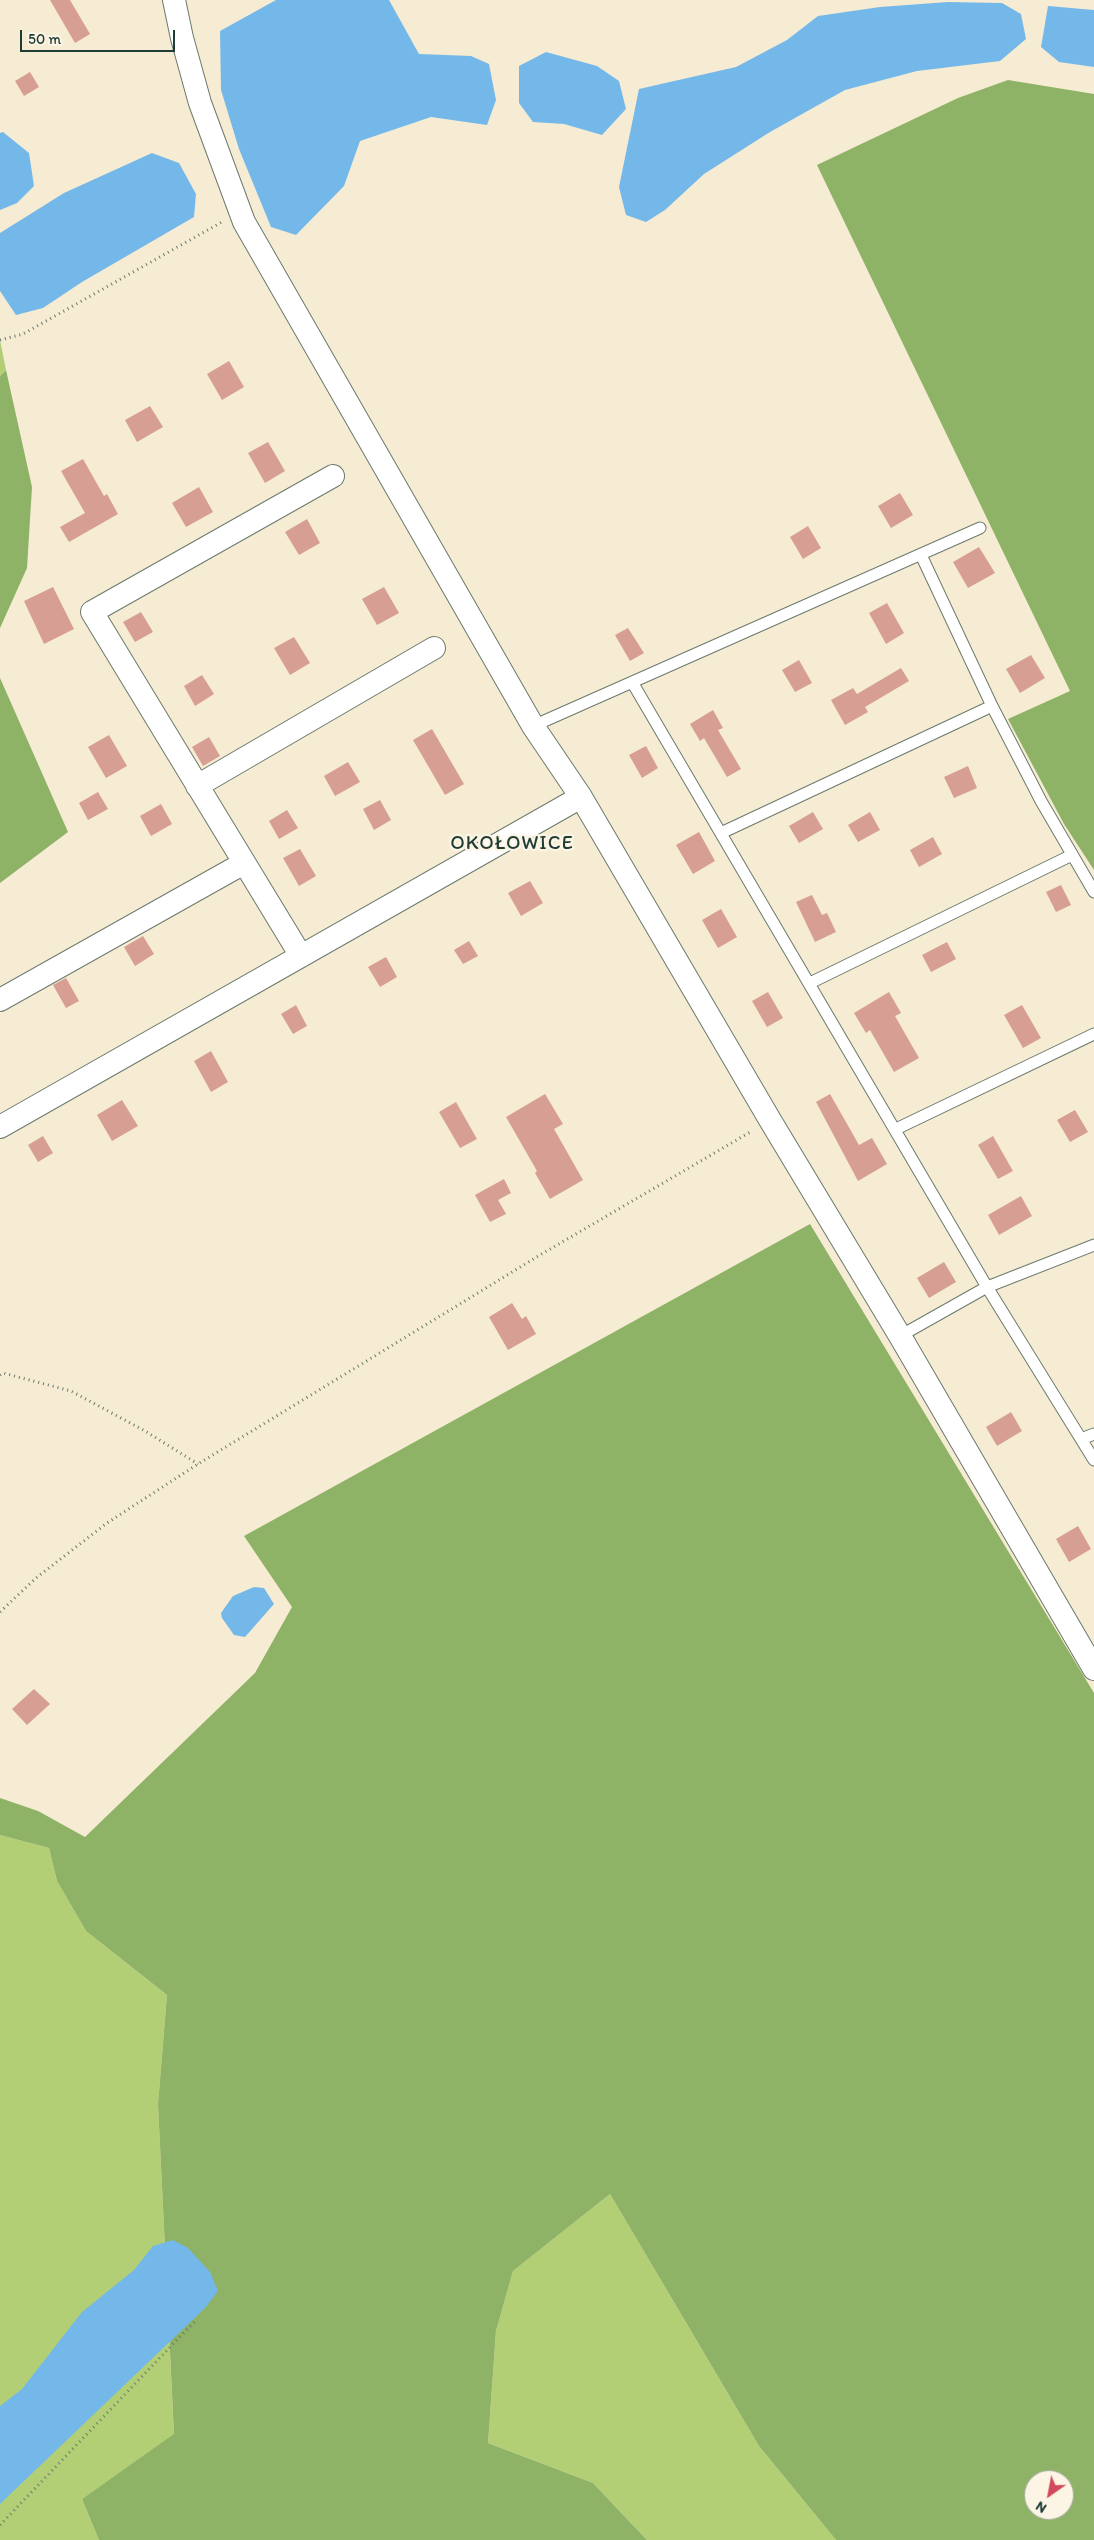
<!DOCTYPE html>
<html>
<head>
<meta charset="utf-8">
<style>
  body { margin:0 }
  #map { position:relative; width:1094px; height:2540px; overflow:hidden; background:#f6ebd3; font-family:Itim,sans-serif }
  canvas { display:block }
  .north { position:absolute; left:1024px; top:2470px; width:50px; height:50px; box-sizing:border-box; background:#fcf5e5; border:1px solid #a4ab9e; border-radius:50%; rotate:213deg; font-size:14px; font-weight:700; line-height:20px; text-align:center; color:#1f3d34 }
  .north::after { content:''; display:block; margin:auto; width:18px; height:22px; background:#d1495b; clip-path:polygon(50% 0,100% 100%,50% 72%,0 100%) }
  .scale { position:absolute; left:20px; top:30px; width:155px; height:22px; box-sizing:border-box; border:2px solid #1f3d34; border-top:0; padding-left:6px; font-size:15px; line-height:18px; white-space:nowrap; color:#1f3d34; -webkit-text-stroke:4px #fcf5e5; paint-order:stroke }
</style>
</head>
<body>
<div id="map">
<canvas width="1094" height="2540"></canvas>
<div class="north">N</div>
<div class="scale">50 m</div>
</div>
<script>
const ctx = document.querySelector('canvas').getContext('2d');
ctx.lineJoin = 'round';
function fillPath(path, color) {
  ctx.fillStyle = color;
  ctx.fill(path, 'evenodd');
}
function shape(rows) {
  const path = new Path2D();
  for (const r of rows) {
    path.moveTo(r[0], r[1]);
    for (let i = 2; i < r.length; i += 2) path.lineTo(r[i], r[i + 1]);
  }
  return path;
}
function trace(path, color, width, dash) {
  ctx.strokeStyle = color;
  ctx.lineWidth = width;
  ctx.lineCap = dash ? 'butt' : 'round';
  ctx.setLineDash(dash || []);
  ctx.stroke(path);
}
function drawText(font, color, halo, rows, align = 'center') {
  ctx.font = font + ' Itim,sans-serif';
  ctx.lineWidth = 4.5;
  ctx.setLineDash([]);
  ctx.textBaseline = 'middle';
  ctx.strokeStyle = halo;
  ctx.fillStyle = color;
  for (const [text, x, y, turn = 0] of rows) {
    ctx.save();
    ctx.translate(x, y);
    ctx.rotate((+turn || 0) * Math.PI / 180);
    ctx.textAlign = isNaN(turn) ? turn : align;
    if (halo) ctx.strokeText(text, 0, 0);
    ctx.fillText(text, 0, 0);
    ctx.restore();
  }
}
const green = shape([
  [0,340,6,370,0,376],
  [0,1835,49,1848,57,1881,86,1931,167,1995,158,2104,174,2435,82,2499,99,2540,0,2540],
  [610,2194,759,2446,836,2540,647,2540,593,2483,488,2443,496,2331,513,2271]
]);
const forest = shape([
  [1008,80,1094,94,1094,870,1064,824,1008,719,1070,691,817,165,958,98],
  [6,370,32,487,27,568,0,628,0,376],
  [0,678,68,832,0,883],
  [810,1224,1094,1693,1094,2540,836,2540,759,2446,610,2194,513,2271,496,2331,488,2443,593,2483,647,2540,99,2540,82,2499,174,2434,158,2104,167,1995,86,1931,57,1881,49,1848,0,1835,0,1798,38,1811,85,1837,255,1673,292,1607,244,1536],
  [1034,2480,1064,2480,1064,2510,1034,2510]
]);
const water = shape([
  [276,0,389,0,419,54,471,56,489,64,496,100,487,125,431,117,360,141,344,186,296,235,271,227,239,149,221,90,220,31],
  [948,2,1002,3,1021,14,1026,39,1000,61,917,71,845,90,770,132,704,174,665,210,646,222,626,215,619,187,639,89,736,67,787,40,818,16,880,7],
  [1048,6,1094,10,1094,67,1059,62,1041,47],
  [546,52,597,66,619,81,626,109,602,135,564,124,533,122,519,103,519,66],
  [3,132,29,153,34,186,17,203,0,210,0,133],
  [152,153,179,163,196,194,194,217,82,282,43,308,16,315,0,291,0,233,64,193],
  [254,1587,264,1588,274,1604,245,1637,234,1635,222,1618,221,1613,233,1596],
  [173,2240,188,2248,210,2272,218,2291,205,2308,0,2504,0,2406,22,2389,82,2312,134,2270,153,2246]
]);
const building = shape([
  [50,0,70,0,90,34,75,43],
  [30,72,39,87,24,96,15,81],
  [229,361,244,387,222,400,207,374],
  [150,406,163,427,137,442,125,420],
  [268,442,285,471,265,483,248,453],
  [83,459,104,496,107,494,118,514,69,542,60,527,85,513,61,471],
  [199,487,213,512,186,527,172,503],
  [900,493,913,515,891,528,878,506],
  [307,519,320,543,299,555,285,532],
  [808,526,821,548,803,559,790,537],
  [979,547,995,573,968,588,953,562],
  [53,587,74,629,44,644,24,601],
  [384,587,399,613,377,625,362,599],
  [887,603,904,633,886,644,869,613],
  [141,612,153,632,135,642,123,622],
  [628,628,644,653,630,661,615,635],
  [294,637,310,663,290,675,274,648],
  [1031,655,1045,678,1020,693,1006,669],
  [799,660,812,683,795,692,782,670],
  [901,668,909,681,865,707,868,712,845,725,831,700,853,688,857,694],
  [202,675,214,694,195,706,184,686],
  [713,710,723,728,718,730,741,769,727,777,704,738,700,741,690,724],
  [432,729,464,784,445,795,413,740],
  [109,735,127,766,106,778,88,747],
  [209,737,220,756,203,766,192,747],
  [646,746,658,768,642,778,629,755],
  [348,762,360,782,335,796,324,776],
  [968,766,977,788,954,798,944,777],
  [98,792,108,809,88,820,79,803],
  [380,800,391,820,374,830,363,809],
  [161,804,172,824,151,836,140,816],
  [287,810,298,828,279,839,269,821],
  [813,812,823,829,799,843,789,826],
  [870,812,880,830,858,842,848,825],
  [699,832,715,861,693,874,676,845],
  [933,837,942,854,919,867,910,850],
  [300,849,316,876,299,886,283,858],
  [530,881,543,903,521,916,508,893],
  [1061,885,1071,905,1056,912,1046,892],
  [812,895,822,915,827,913,836,932,815,942,796,902],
  [721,909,737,937,718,948,702,920],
  [143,936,154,954,135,966,124,947],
  [469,941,478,956,463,964,454,950],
  [947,942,956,959,931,972,922,955],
  [386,957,397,977,380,987,368,967],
  [66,978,79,1001,66,1008,53,985],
  [768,992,783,1018,767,1027,752,1001],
  [889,992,901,1013,895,1016,919,1058,894,1072,870,1030,866,1033,854,1013],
  [296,1005,307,1026,293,1034,281,1014],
  [1022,1005,1041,1038,1023,1048,1004,1015],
  [211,1051,228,1082,211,1092,194,1061],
  [545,1094,563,1124,554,1129,583,1180,550,1199,535,1173,537,1171,506,1117],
  [830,1094,859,1145,872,1138,887,1164,858,1181,816,1102],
  [122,1100,138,1126,112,1141,97,1115],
  [456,1102,477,1139,460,1148,439,1112],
  [1075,1110,1088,1132,1070,1142,1057,1120],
  [43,1136,53,1153,38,1162,28,1145],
  [993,1136,1013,1171,998,1179,978,1145],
  [504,1179,511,1193,498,1200,506,1214,490,1222,475,1195],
  [1021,1196,1032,1216,999,1235,988,1215],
  [944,1262,956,1282,929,1298,917,1278],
  [512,1303,522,1319,526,1316,536,1334,508,1350,489,1317],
  [1011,1412,1022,1431,997,1446,986,1427],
  [1078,1526,1091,1549,1069,1562,1056,1539],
  [34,1689,50,1704,27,1725,12,1709]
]);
const path = shape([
  [0,340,23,334,222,222],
  [0,1375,3,1373,71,1391,145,1431,198,1464],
  [0,1612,36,1578,107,1523,198,1464,540,1255,752,1131],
  [0,2525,197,2319]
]);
const lane = shape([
  [632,682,987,1287,1094,1460],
  [992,706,1041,801,1094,892],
  [533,726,980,528],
  [721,833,992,706,921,555],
  [810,983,1072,855],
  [896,1129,1094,1034],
  [900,1336,987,1287,1094,1245],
  [1081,1439,1094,1434]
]);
const street = shape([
  [174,0,182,38,200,103,244,222,533,726,581,797,770,1120,900,1336,1094,1669],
  [197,786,434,648],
  [301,956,92,612,333,476],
  [0,1000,244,863],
  [0,1127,581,797]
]);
const quarterNames = [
  ["OKOŁOWICE",512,844]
];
fillPath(green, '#b3cf75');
fillPath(forest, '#8eb266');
fillPath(water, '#74b8ea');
fillPath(building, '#d79f94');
trace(lane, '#6a7a6c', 13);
trace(street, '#6a7a6c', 24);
trace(path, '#6a7a6c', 3, [1, 4]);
trace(lane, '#fff', 11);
trace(street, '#fff', 22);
ctx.letterSpacing = '1px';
drawText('20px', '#1f3d34', '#fcf5e5', quarterNames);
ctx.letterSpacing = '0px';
</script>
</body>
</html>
